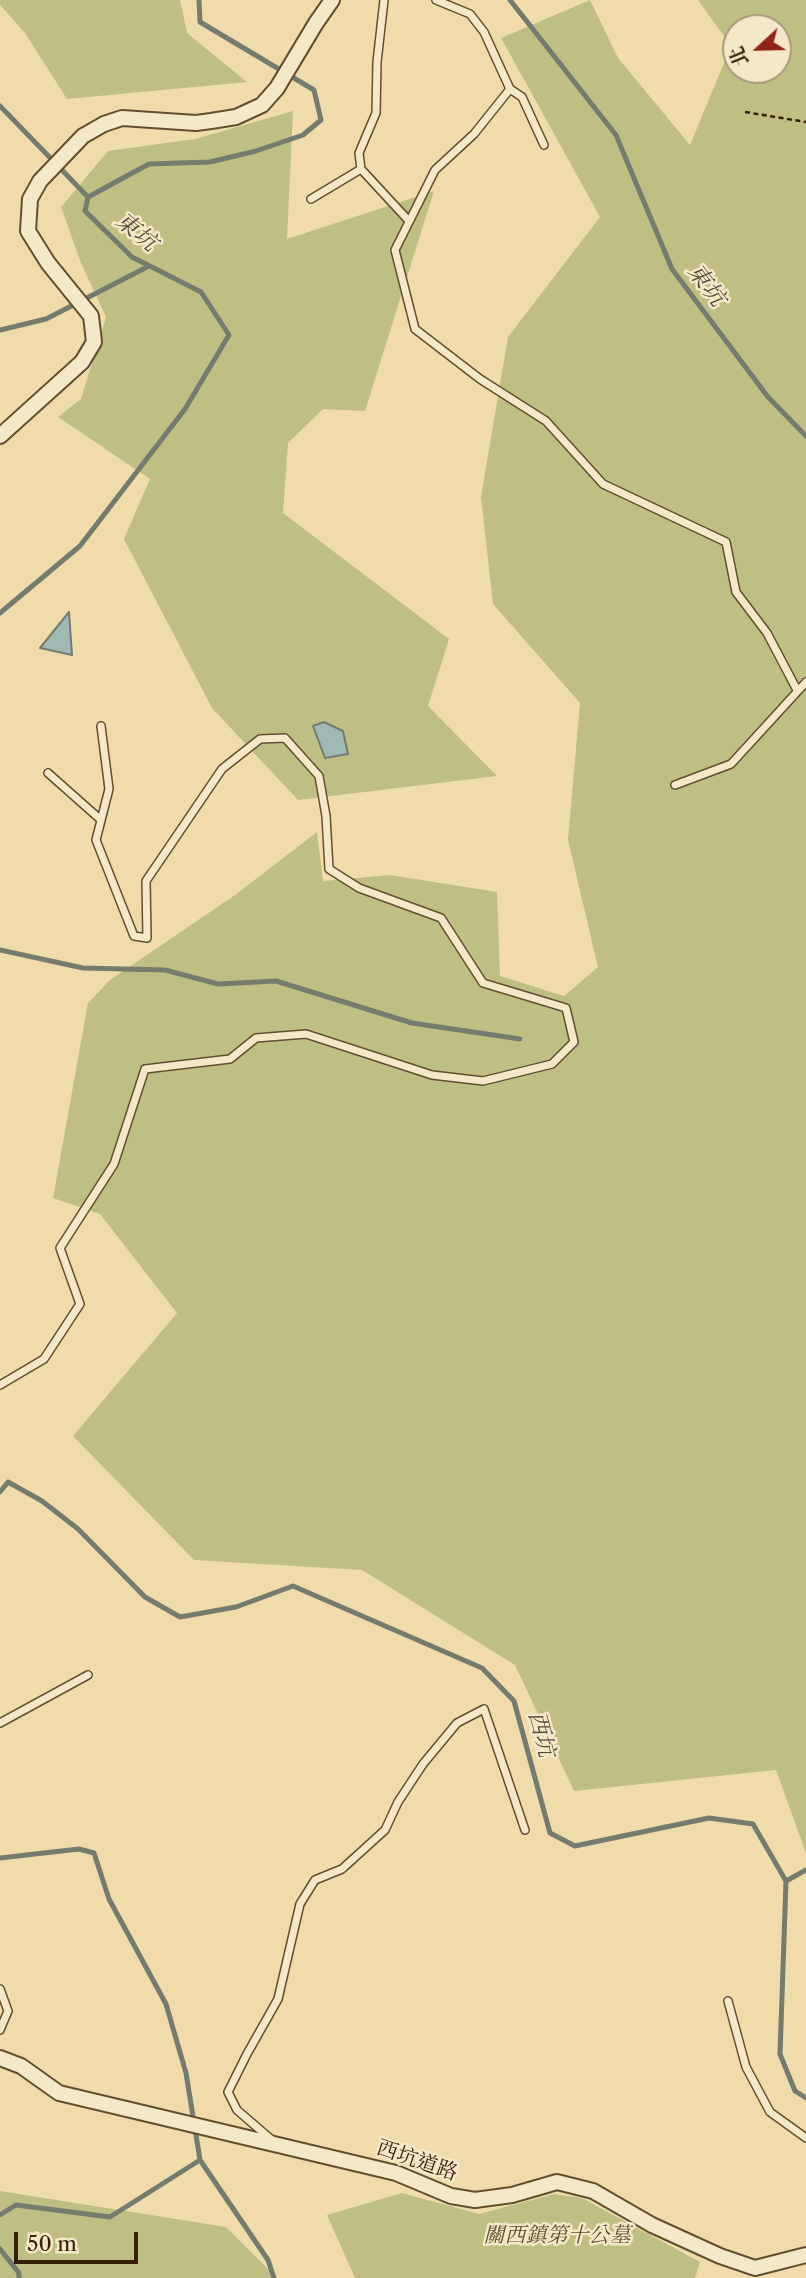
<!DOCTYPE html>
<html>
<head>
<meta charset="utf-8">
<style>
  body { margin:0 }
  #map { position:relative; width:806px; height:2278px; overflow:hidden; background:#efdcaa; font-family:"Libre Caslon Text","Noto Serif TC",serif }
  canvas { display:block }
  .north { position:absolute; left:722px; top:14px; width:70px; height:70px; box-sizing:border-box; background:#f5e8c8; border:2px solid #a9987b; border-radius:50%; rotate:248deg; font-size:19px; font-weight:700; line-height:28px; text-align:center; color:#361f07 }
  .north::after { content:''; display:block; margin:auto; width:24px; height:32px; background:#8f2418; clip-path:polygon(50% 0,100% 100%,50% 72%,0 100%) }
  .scale { position:absolute; left:14px; top:2232px; width:124px; height:32px; box-sizing:border-box; border:4px solid #361f07; border-top:0; padding-left:9px; font-size:21px; line-height:24px; white-space:nowrap; color:#361f07; -webkit-text-stroke:5px #f5e8c8; paint-order:stroke }
</style>
</head>
<body>
<div id="map">
<canvas width="806" height="2278"></canvas>
<div class="north">北</div>
<div class="scale">50 m</div>
</div>
<script>
const ctx = document.querySelector('canvas').getContext('2d');
ctx.lineJoin = 'round';
function fillPath(path, color) {
  ctx.fillStyle = color;
  ctx.fill(path, 'evenodd');
}
function shape(rows) {
  const path = new Path2D();
  for (const r of rows) {
    path.moveTo(r[0], r[1]);
    for (let i = 2; i < r.length; i += 2) path.lineTo(r[i], r[i + 1]);
  }
  return path;
}
function trace(path, color, width, dash) {
  ctx.strokeStyle = color;
  ctx.lineWidth = width;
  ctx.lineCap = dash ? 'butt' : 'round';
  ctx.setLineDash(dash || []);
  ctx.stroke(path);
}
function drawText(font, color, halo, rows, align = 'center') {
  ctx.font = font + ' "Libre Caslon Text","Noto Serif TC",serif';
  ctx.lineWidth = 5;
  ctx.setLineDash([]);
  ctx.textBaseline = 'middle';
  ctx.strokeStyle = halo;
  ctx.fillStyle = color;
  for (const [text, x, y, turn = 0] of rows) {
    ctx.save();
    ctx.translate(x, y);
    ctx.rotate((+turn || 0) * Math.PI / 180);
    ctx.textAlign = isNaN(turn) ? turn : align;
    if (halo) ctx.strokeText(text, 0, 0);
    ctx.fillText(text, 0, 0);
    ctx.restore();
  }
}
const green = shape([
  [0,0,180,0,187,33,247,82,67,99,25,33,0,5],
  [590,0,618,58,690,145,731,46,698,0,806,0,806,1853,776,1770,574,1791,515,1665,362,1570,194,1560,73,1436,177,1313,100,1214,53,1198,88,1003,110,980,235,895,317,832,323,881,390,875,497,892,500,976,564,996,598,967,568,840,580,703,493,604,481,497,508,337,600,217,501,38],
  [736,28,778,28,778,70,736,70],
  [293,111,287,239,434,191,365,411,323,409,288,443,283,513,449,639,428,706,497,776,298,800,212,708,124,539,150,479,58,417,81,399,106,317,81,263,61,207,108,151,195,139],
  [0,2191,226,2227,277,2278,0,2278],
  [402,2193,479,2214,554,2194,582,2198,700,2262,695,2278,355,2278,327,2215]
]);
const water = shape([
  [69,612,72,655,40,648,69,612],
  [324,722,343,731,348,754,325,758,313,726,324,722]
]);
const stream = shape([
  [510,0,616,135,672,269,768,397,806,436],
  [0,106,88,197],
  [0,330,46,319,149,266],
  [0,613,80,546,185,409,229,335,201,292,132,257,85,211,88,197,149,164,210,162,256,151,303,135,321,120,314,90,200,22,199,0],
  [0,950,83,968,165,970,218,984,276,981,412,1023,520,1039],
  [0,1492,8,1482,42,1501,78,1529,145,1597,180,1617,236,1607,293,1586,482,1668,514,1701,550,1833,575,1846,709,1818,753,1824,786,1881,780,2054,795,2091,806,2098],
  [0,1858,79,1849,94,1853,109,1899,166,2004,186,2073,200,2160,268,2260,274,2278],
  [786,1881,806,1870],
  [0,2215,16,2205,110,2217,200,2160],
  [0,2249,19,2273,19,2278]
]);
const path = shape([
  [745,112,806,122]
]);
const lane = shape([
  [384,0,377,62,376,113,359,153,361,169,409,221],
  [436,0,470,14,484,32,510,89,474,134,435,170,395,250,415,329,480,379,546,421,603,484,726,542,736,592,767,633,797,690],
  [510,89,522,97,544,145],
  [311,199,361,169],
  [48,773,101,820],
  [675,785,731,764,806,682],
  [0,1385,44,1359,80,1304,60,1248,114,1164,145,1069,230,1059,256,1038,306,1034,432,1075,483,1081,552,1064,574,1042,566,1008,483,983,441,918,359,888,329,869,326,816,319,776,285,738,260,739,222,769,146,881,147,938,134,936,96,840,109,789,101,726],
  [0,1723,88,1675],
  [0,1989,8,2011,0,2030],
  [728,2001,746,2067,770,2112,806,2138],
  [273,2141,237,2110,228,2092,247,2054,278,1999,300,1904,315,1880,342,1869,385,1830,398,1802,423,1764,457,1723,484,1709,525,1830]
]);
const street = shape([
  [0,436,82,362,94,342,91,316,48,263,28,231,30,199,40,181,83,136,104,124,122,118,196,123,211,121,236,117,262,105,277,88,316,23,332,0],
  [0,2058,21,2066,59,2093,396,2173,451,2196,475,2200,512,2195,557,2182,593,2191,652,2225,720,2256,755,2268,806,2255]
]);
const streetNames = [
  ["西坑道路",417,2161,19]
];
const parkNames = [
  ["關西鎮第十公墓",557,2236]
];
const waterNames = [
  ["東坑",136,232,39],
  ["東坑",706,285,53],
  ["西坑",541,1734,75]
];
fillPath(green, '#bfbf84');
fillPath(water, '#9fb9b5');
trace(water, '#757b6f', 2);
trace(stream, '#757b6f', 5);
trace(lane, '#644e30', 10);
trace(street, '#644e30', 18);
trace(path, '#361f07', 2.5, [5, 3.5]);
trace(lane, '#f5e8c8', 7);
trace(street, '#f5e8c8', 14);
drawText('21px', '#361f07', '#f5e8c8', streetNames);
drawText('italic 21px', '#5f4f2c', '#f5e8c8', parkNames);
drawText('italic 23px', '#564d3b', '#f5e8c8', waterNames);
</script>
</body>
</html>
